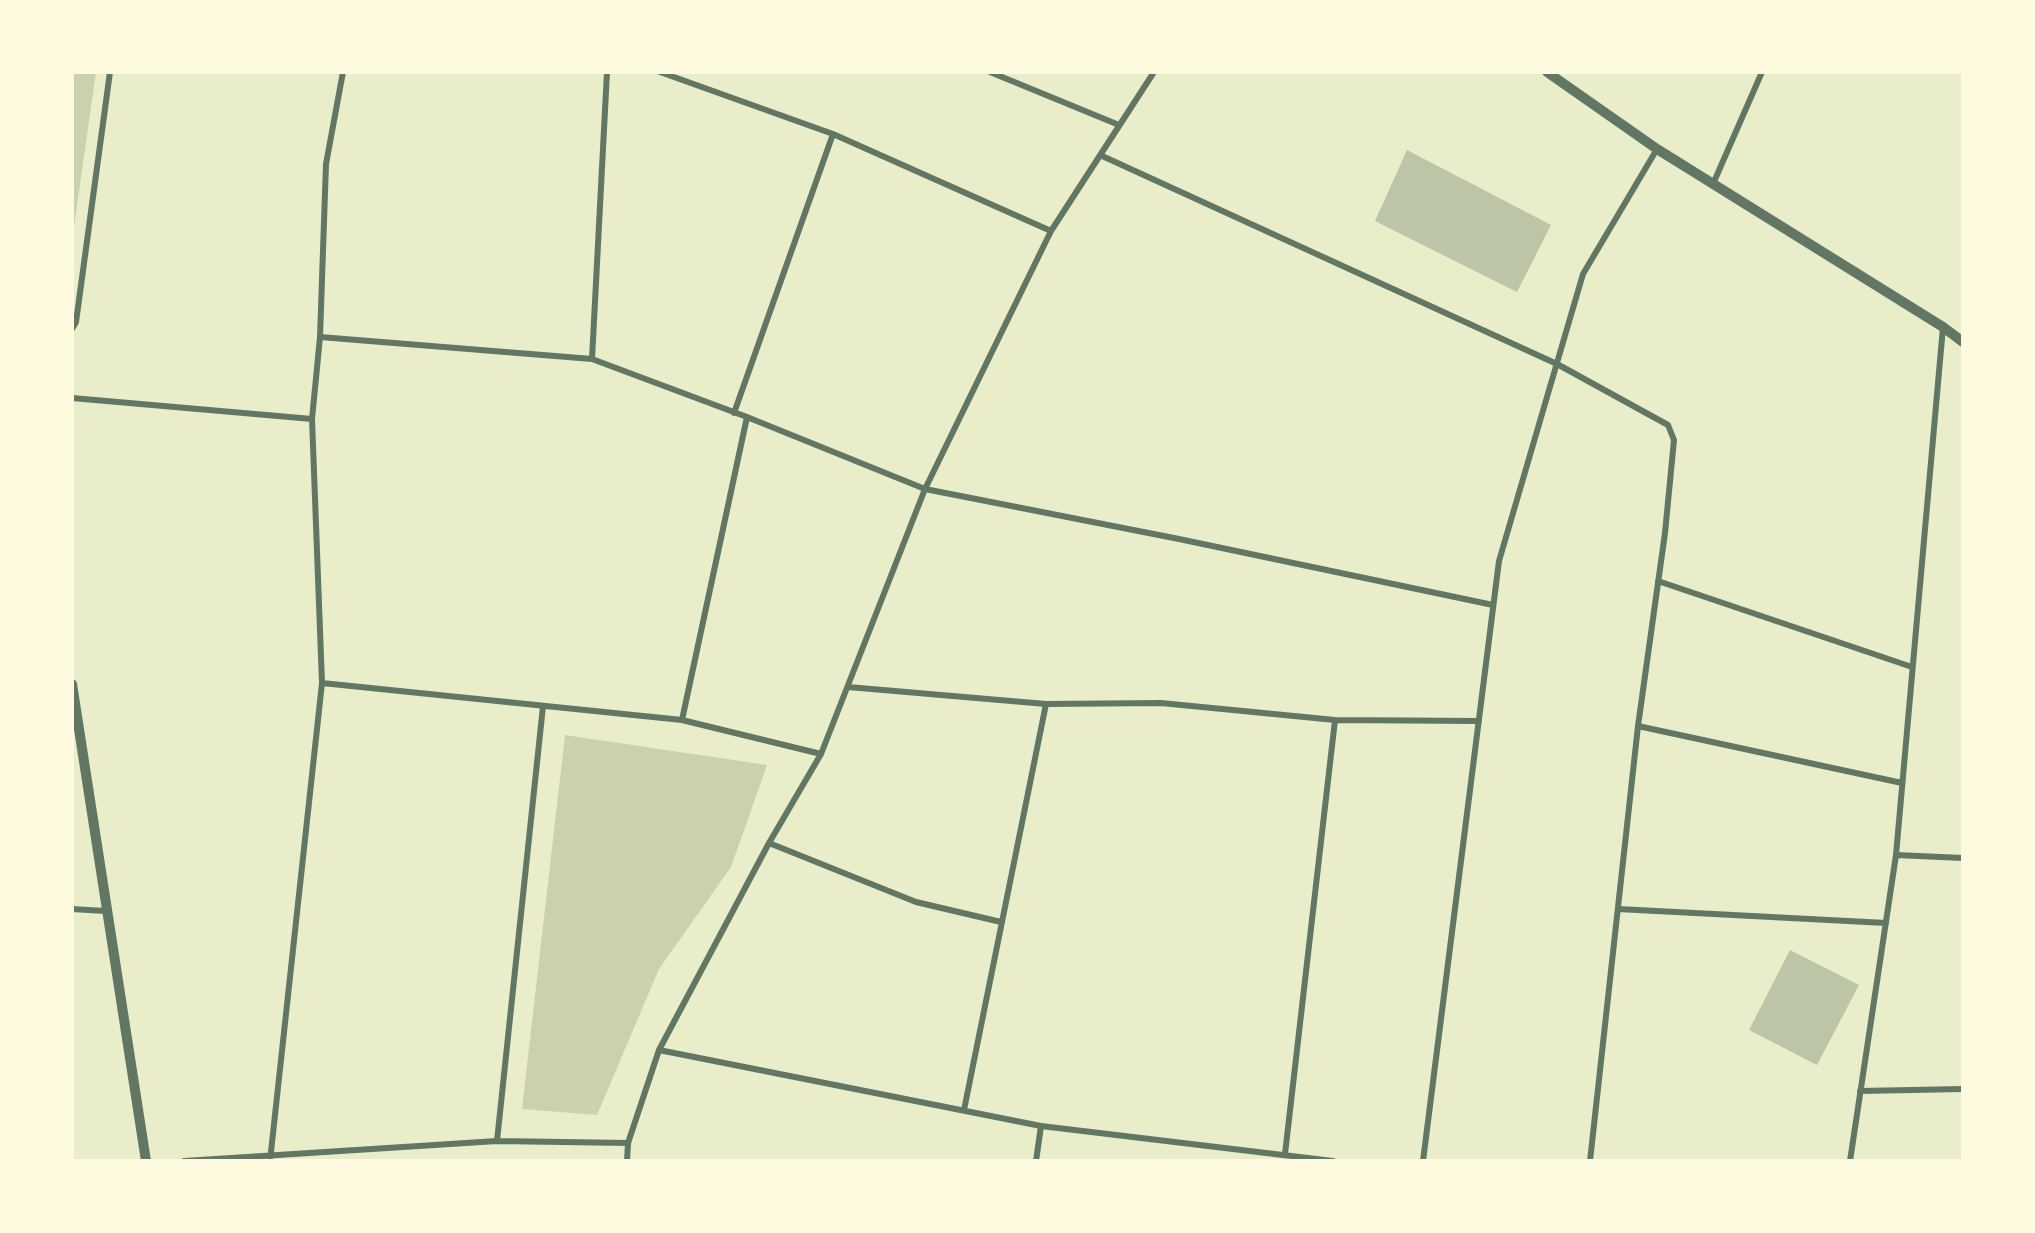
<!DOCTYPE html>
<html>
<head>
<meta charset="utf-8">
<style>
  body { margin:0 }
  #map { position:relative; width:2035px; height:1233px; overflow:hidden; background:#e9edc9; font-family:Quicksand,sans-serif }
  canvas { display:block }
  .frame { position:absolute; inset:0; border:74px solid #fefae0; pointer-events:none }
</style>
</head>
<body>
<div id="map">
<canvas width="2035" height="1233"></canvas>
<div class="frame"></div>
</div>
<script>
const ctx = document.querySelector('canvas').getContext('2d');
ctx.lineJoin = 'round';
function fillPath(path, color) {
  ctx.fillStyle = color;
  ctx.fill(path, 'evenodd');
}
function shape(rows) {
  const path = new Path2D();
  for (const r of rows) {
    path.moveTo(r[0], r[1]);
    for (let i = 2; i < r.length; i += 2) path.lineTo(r[i], r[i + 1]);
  }
  return path;
}
function trace(path, color, width, dash) {
  ctx.strokeStyle = color;
  ctx.lineWidth = width;
  ctx.lineCap = dash ? 'butt' : 'round';
  ctx.setLineDash(dash || []);
  ctx.stroke(path);
}
const green = shape([
  [72,72,96,72,72,241],
  [565,735,767,765,731,867,659,969,597,1115,522,1109]
]);
const building = shape([
  [1407,150,1551,225,1517,292,1375,221],
  [1790,950,1859,985,1817,1065,1749,1030]
]);
const minor = shape([
  [660,72,833,134,1051,231],
  [990,72,1119,125],
  [1100,155,1557,364,1668,425,1674,440,1665,533,1638,726,1590,1161],
  [1713,184,1762,72],
  [72,329,76,322,110,72],
  [320,337,592,359,747,417,925,489,1179,539,1493,605],
  [592,359,607,72],
  [72,398,312,419],
  [734,413,833,134],
  [1658,581,1912,667],
  [322,683,682,720,821,754],
  [848,687,1046,704,1161,703,1335,720,1479,721],
  [682,720,747,417],
  [1638,726,1902,783],
  [769,843,916,902,1001,922],
  [1896,855,1963,858],
  [72,909,105,911],
  [1618,909,1886,923],
  [659,1050,1041,1126,1333,1161],
  [1860,1091,1963,1089],
  [964,1110,1046,704],
  [497,1141,543,706],
  [1285,1154,1335,720],
  [184,1161,497,1141,628,1143],
  [270,1161,322,683,312,419,320,337,326,164,343,72],
  [627,1161,628,1143,659,1050,769,843,821,754,925,489,1051,231,1154,72],
  [1036,1161,1041,1126],
  [1423,1161,1499,561,1583,274,1657,149],
  [1850,1161,1896,855,1943,327]
]);
const tertiary = shape([
  [1547,72,1657,149,1943,327,1963,342],
  [72,684,146,1161]
]);
fillPath(green, '#cad2ad');
fillPath(building, '#bcc5a7');
trace(minor, '#617663', 6);
trace(tertiary, '#617663', 10);
</script>
</body>
</html>
